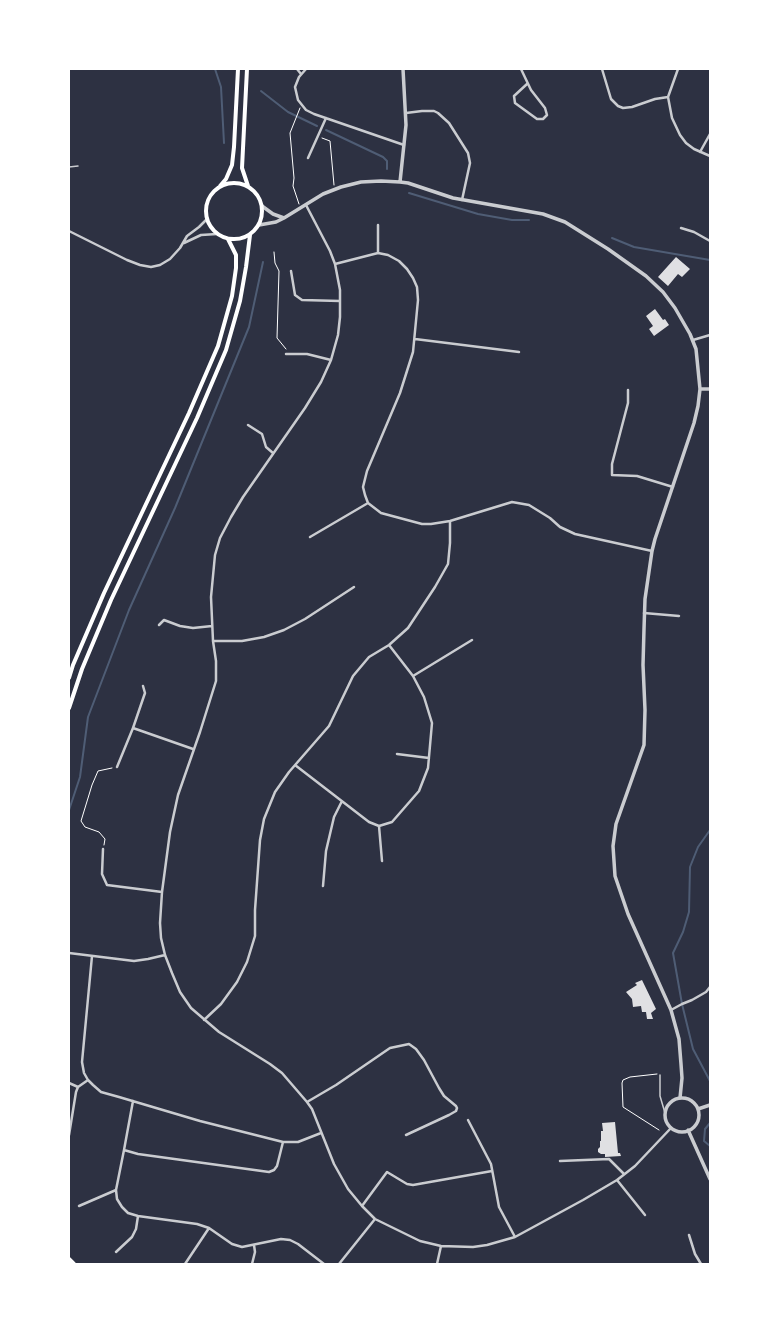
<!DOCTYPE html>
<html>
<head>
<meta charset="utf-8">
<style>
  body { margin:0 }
  #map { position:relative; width:779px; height:1333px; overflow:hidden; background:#2d3142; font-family:Arial,sans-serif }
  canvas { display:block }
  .frame { position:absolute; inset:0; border:70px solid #fff; pointer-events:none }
</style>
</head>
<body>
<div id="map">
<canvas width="779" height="1333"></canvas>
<div class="frame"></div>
</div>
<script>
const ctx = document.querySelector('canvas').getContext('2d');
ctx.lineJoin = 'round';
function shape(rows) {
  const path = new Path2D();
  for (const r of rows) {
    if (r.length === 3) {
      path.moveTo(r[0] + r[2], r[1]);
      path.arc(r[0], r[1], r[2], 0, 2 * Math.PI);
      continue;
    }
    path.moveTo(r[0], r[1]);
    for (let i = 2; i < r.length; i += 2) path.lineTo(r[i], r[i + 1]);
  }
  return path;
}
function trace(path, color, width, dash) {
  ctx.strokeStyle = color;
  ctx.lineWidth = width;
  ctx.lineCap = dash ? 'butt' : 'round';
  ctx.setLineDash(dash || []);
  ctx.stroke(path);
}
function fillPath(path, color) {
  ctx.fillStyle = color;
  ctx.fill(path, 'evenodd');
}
const stream = shape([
  [215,69,221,87,224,143],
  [261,91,288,112,317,126],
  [326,130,383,157,387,161,387,169],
  [409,193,478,214,512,220,529,220],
  [612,238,634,247,710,260],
  [69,810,80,777,88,717,129,610,175,508,249,327,263,262],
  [710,830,698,847,690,867,689,912,683,932,673,953,682,1004,693,1049,710,1081],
  [710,1123,705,1129,704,1141,710,1146]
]);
const building = shape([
  [676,257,690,269,682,277,678,274,668,286,658,277],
  [655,309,663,320,665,319,669,325,654,336,649,329,653,326,646,316],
  [642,980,656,1009,651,1013,653,1019,647,1019,646,1012,642,1012,641,1006,633,1007,632,999,626,992,637,985,635,983],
  [615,1122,618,1153,620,1153,621,1156,605,1157,605,1154,601,1154,598,1152,598,1149,600,1147,600,1141,601,1141,601,1131,603,1131,602,1123]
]);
const path = shape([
  [322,138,330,141,334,185],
  [299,204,293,186,294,178,290,133,300,108],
  [274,252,275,263,279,271,277,338,286,349],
  [104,845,105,839,99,832,85,827,81,821,92,785,98,771,112,768],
  [657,1074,630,1077,623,1080,622,1083,623,1107,659,1130]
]);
const service = shape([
  [69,167,78,166],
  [660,1075,660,1096,665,1113]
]);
const minor = shape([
  [297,69,301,74],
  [306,69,299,77,295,87,298,100,306,110,314,114,404,145],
  [521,69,531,90,545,108,547,115,543,119,537,119,515,103,514,96,527,84],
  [602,69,611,99,618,106,623,108,632,107,655,99,668,97],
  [678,69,668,97,672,118,680,135,686,143,694,149,710,156],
  [406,113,422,111,434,111,438,113,449,123,468,153,470,163,462,200],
  [700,152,710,134],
  [308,158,326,118],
  [306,205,330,251,335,264,340,290,340,317,338,335,331,360,321,382,305,408,243,497,231,517,220,538,215,555,211,597,213,641,216,661,216,681,200,732,178,795,170,832,162,892,160,923,161,938,165,955,172,973,180,992,191,1008,219,1032,270,1064,282,1073,307,1102,312,1109,334,1164,348,1189,362,1206,375,1219,420,1241,441,1246,473,1247,487,1245,515,1237,583,1200,617,1180,635,1166,671,1128],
  [378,225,378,253],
  [681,228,694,232,710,241],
  [69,231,127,260,140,265,151,267,160,265,170,259,180,248,187,236,199,227,207,219],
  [184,243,201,235,217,234],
  [335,264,378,253,388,255,399,261,407,269,413,278,417,287,418,300,413,352,400,393,367,471,363,487,365,495,368,503,381,513,422,524,431,524,450,521,512,502,529,505,550,518,560,527,575,534,652,551],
  [291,271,295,295,302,300,340,301],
  [415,339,519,352],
  [693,340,710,335],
  [286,354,307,354,331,360],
  [628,390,628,403,612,464,612,475,637,476,673,487],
  [248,425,262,434,266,447,273,453],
  [310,537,368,503],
  [644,613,679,616],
  [159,625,164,620,180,626,193,628,212,626],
  [213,641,242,641,264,637,284,630,305,619,354,587],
  [413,676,472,640],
  [133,728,193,749],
  [397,754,429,758],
  [295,765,369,822,379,826,392,822,419,791,428,768,432,723,424,697,413,676,389,645],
  [117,767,133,728,145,693,143,686],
  [379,826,382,861],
  [103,849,102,874,107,885,162,892],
  [323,886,326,851,334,817,342,801],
  [69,953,134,961,148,959,165,955],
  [92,956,82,1062,84,1073,88,1080,93,1085,101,1092,119,1097,200,1121,283,1142,298,1142,321,1133],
  [671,1010,682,1004,692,1000,706,992,710,987],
  [204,1020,221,1004,237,982,247,962,255,936,255,910,260,840,264,819,275,792,289,772,329,726,353,676,369,657,389,645,408,628,435,587,448,564,450,543,450,521],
  [69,1083,78,1087],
  [133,1101,124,1150,138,1154,269,1172,274,1170,277,1166,283,1142],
  [307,1102,336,1085,390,1048,409,1044,416,1049,424,1060,439,1088,444,1096,456,1106,457,1108,456,1111,449,1115,406,1135],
  [468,1120,491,1164,499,1207,515,1237],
  [69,1135,76,1092,78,1087,88,1080],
  [124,1150,116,1190,117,1199,122,1207,128,1213,138,1216,197,1224,209,1228,232,1244,242,1247,281,1239,290,1240,298,1244,324,1264],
  [560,1161,609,1159,624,1174],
  [617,1180,645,1215],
  [79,1206,116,1190],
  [362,1206,387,1172,407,1184,413,1185,492,1171],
  [689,1235,695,1254,701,1264],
  [116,1252,132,1237,136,1229,138,1216],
  [185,1264,209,1228],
  [252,1264,255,1252,254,1245],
  [339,1264,375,1219],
  [437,1264,441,1246]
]);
const tertiary = shape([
  [400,182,406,125,403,69],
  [262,206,273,214,284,218],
  [259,225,276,222,284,218,323,194,341,187,361,182,381,181,400,182,408,183,453,198,543,214,565,222,608,249,646,276,663,292,675,308,690,334,696,349,700,389,698,406,694,423,655,539,652,551,645,599,644,629,643,665,645,710,644,745,616,824,613,846,615,876,628,914,671,1010,679,1039,681,1064,682,1078,680,1098],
  [700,389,710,389],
  [682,1115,17],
  [698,1109,710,1105],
  [688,1130,710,1179]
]);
const primary = shape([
  [247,69,242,168,248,186],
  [234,211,28],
  [220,186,226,179,232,165,234,147,238,69],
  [69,678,73,665,104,593,189,413,218,346,232,296,236,268,236,255,228,239],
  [69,708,82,669,111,600,197,418,226,350,240,301,246,267,250,235],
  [69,1259,74,1264]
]);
trace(stream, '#4f5d75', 2);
fillPath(building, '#e0e0e3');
trace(path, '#fff', 1);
trace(service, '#caccd0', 1.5);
trace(minor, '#caccd0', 2.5);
trace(tertiary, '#caccd0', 3.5);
trace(primary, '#fff', 4);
</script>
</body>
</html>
